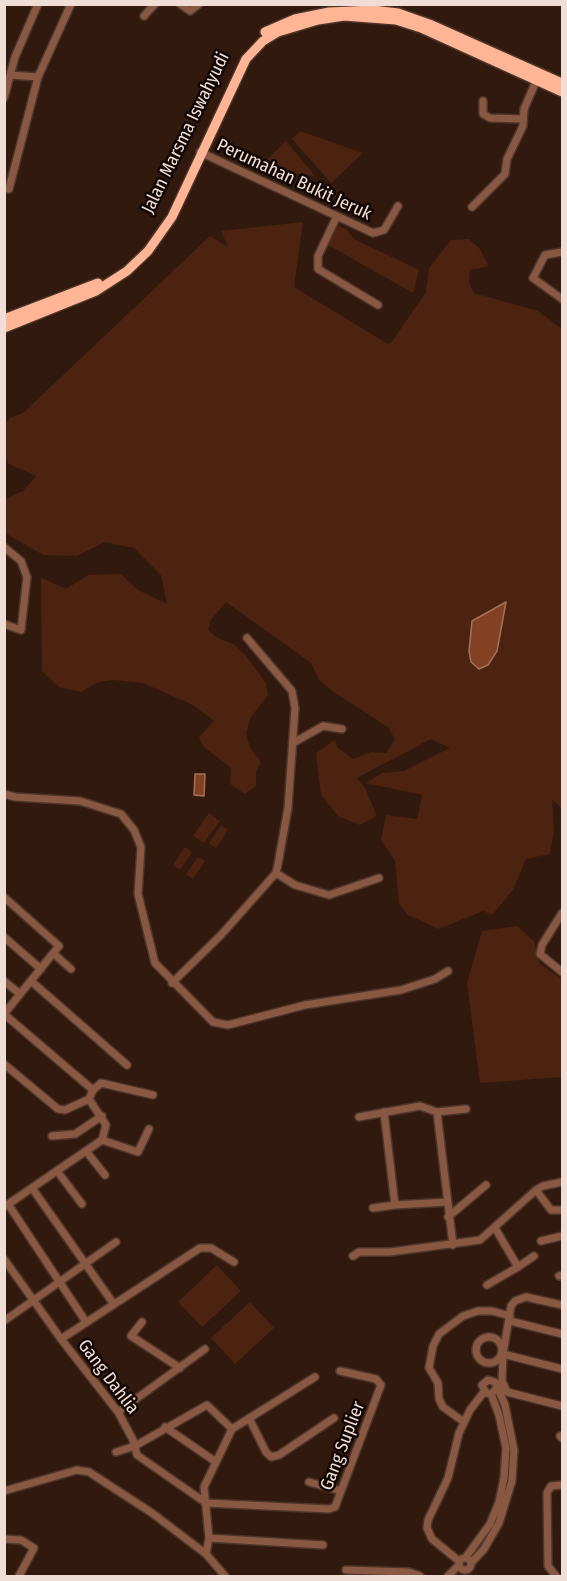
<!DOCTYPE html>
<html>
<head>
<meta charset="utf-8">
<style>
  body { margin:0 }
  #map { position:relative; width:567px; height:1581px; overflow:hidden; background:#32190d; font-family:"Fira Sans Condensed",sans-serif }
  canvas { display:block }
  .frame { position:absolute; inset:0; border:6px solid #f0ded6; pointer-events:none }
</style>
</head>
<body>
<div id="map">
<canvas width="567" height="1581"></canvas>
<div class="frame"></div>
</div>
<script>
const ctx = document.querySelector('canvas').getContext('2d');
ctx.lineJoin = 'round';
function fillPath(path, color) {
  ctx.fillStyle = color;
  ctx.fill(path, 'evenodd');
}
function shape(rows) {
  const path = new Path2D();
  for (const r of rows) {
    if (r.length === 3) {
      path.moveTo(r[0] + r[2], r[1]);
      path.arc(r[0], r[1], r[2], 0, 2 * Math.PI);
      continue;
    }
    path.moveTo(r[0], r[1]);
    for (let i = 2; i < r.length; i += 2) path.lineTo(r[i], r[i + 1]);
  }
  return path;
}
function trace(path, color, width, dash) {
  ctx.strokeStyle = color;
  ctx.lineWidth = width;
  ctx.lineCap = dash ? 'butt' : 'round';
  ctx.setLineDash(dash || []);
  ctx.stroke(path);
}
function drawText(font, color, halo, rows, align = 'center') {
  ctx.font = font + ' "Fira Sans Condensed",sans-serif';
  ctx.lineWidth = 5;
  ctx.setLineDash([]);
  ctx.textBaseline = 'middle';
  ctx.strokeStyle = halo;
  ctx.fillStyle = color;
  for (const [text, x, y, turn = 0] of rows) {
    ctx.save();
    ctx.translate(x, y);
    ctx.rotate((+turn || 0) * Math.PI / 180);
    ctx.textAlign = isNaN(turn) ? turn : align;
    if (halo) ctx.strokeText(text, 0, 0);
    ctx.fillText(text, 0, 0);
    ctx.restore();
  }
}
const green = shape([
  [300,131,363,153,331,183,292,139],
  [286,141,315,176,258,169],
  [303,222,294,287,388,344,391,343,426,292,429,268,451,240,469,239,479,248,489,266,470,270,469,282,474,293,538,311,562,329,562,809,552,799,554,832,550,854,526,859,513,890,492,915,483,911,439,929,408,915,399,904,395,861,381,840,386,815,417,819,422,795,366,783,382,773,404,771,450,748,431,739,357,778,365,788,377,816,360,825,338,816,321,795,316,753,335,740,338,748,353,759,371,752,386,753,395,740,389,728,334,692,319,680,311,663,226,602,211,620,208,630,216,637,235,645,246,656,266,683,268,695,251,717,246,733,250,748,261,762,256,772,256,786,245,794,230,784,231,768,204,747,199,737,214,721,193,705,143,683,114,680,98,682,81,692,59,687,42,671,41,578,66,589,88,575,121,574,138,590,167,604,161,575,134,548,105,542,77,556,43,555,5,533,5,499,23,491,36,476,9,464,5,458,4,426,10,418,23,413,210,236,228,247,221,231],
  [338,225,348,231,354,239,419,270,413,293,328,245],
  [209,813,220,821,204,843,193,836],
  [221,825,228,830,216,848,209,843],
  [185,847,192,852,180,870,173,865],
  [198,857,205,861,193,879,186,874],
  [517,926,534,941,540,964,562,979,562,1077,480,1083,467,983,482,931],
  [217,1265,241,1291,202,1327,178,1302],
  [250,1302,274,1328,235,1364,211,1338]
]);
const water = shape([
  [506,602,497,651,488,665,479,669,471,662,469,651,472,621,506,602],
  [195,774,205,774,204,796,194,795,195,774]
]);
const minor = shape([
  [180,4,190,11,199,4],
  [144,16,155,4],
  [10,75,38,77],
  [4,98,15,57,38,4],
  [483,101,483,114,490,118,523,119],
  [200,152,373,233,384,230,398,206],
  [4,188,9,189,38,77,71,4],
  [472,207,505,174,507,159,523,126,524,109,537,79],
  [337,216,318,256,318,269,378,305],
  [562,252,545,255,533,278,562,299],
  [4,547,21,561,27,577,21,630,4,624],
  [293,743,323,726,342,729],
  [4,794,15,797,80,801,121,814,134,830,141,847,138,894,155,963,213,1022,228,1025,305,1005,401,990,435,979,448,971],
  [276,873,295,885,329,895,379,878],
  [4,897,59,946,4,1014],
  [562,913,542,945,540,954,562,972],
  [4,937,41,969],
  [54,954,71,969],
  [4,981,20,994],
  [31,981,127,1065],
  [172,983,221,935,276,873,278,864,288,808,295,708,292,691,247,638],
  [4,1014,93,1090,89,1099,65,1110,58,1109,4,1064],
  [93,1090,101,1083,153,1095],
  [89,1099,106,1125,102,1140],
  [384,1112,395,1205,447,1202],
  [437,1112,453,1245],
  [359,1117,420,1106,437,1112,466,1109],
  [52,1136,75,1134,102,1116],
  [86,1151,105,1175],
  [57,1171,82,1204],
  [32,1188,113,1303],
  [536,1190,551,1210,562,1210],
  [8,1204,86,1322],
  [4,1207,102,1140,138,1152,149,1129],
  [373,1208,395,1205],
  [448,1217,486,1185],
  [495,1228,518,1267,534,1256],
  [541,1241,562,1236],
  [353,1256,359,1252,390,1252,480,1240,536,1190,543,1186,562,1182],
  [4,1259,61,1339,118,1412,133,1440,137,1455,206,1503,329,1509,335,1507,381,1385,376,1379,340,1371],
  [559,1276,562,1275],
  [487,1285,518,1267],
  [562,1305,526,1297,515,1301,511,1306,503,1354,502,1381,507,1392,562,1406],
  [4,1321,116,1242],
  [510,1321,562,1334],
  [142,1322,131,1336,180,1368],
  [489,1350,13],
  [61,1339,200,1248,211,1248,234,1262],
  [503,1354,562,1369],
  [118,1412,205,1349],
  [249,1418,266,1452,271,1457,279,1455,334,1418],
  [464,1422,443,1407,439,1399,438,1383,429,1368,433,1346,439,1334,463,1316,478,1311,492,1311,510,1316],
  [165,1427,216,1462],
  [560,1436,562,1438],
  [116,1452,135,1446,207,1405,232,1429],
  [309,1482,341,1491],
  [4,1491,77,1470,89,1472,152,1513,206,1554,225,1576],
  [209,1538,323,1545],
  [4,1539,21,1540,34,1548,19,1576],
  [206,1554,209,1538,204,1487,232,1429,315,1377],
  [466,1557,490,1524,499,1502,504,1478,506,1448,499,1415,491,1394],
  [465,1564,6],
  [459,1561,432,1539,427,1528,428,1520,448,1478,459,1433,470,1410,484,1392],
  [471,1563,484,1549,499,1523,512,1481,514,1450,505,1405,495,1382,488,1380,482,1385,486,1393,491,1394,496,1389],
  [346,1570,409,1572,420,1576],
  [448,1576,459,1565],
  [556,1576,548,1566,547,1493,551,1486,562,1485]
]);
const highway = shape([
  [265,32,295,19,329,12,373,10,398,13,432,25,562,83],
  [4,319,98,283],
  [4,328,96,291,127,271,148,251,172,217,246,59,263,41,278,32,318,20,344,16,396,20,421,28,562,92]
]);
const streetNames = [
  ["Jalan Marsma Iswahyudi",186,133,-64],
  ["Perumahan Bukit Jeruk",294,180,25],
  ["Gang Dahlia",108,1377,53],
  ["Gang Suplier",343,1446,-69]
];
fillPath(green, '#4b2310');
fillPath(water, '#834123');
trace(water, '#a47059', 1.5);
trace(minor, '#4d3529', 10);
trace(highway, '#4d3529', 12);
trace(minor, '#895843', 7);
trace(highway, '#ffb596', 9);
drawText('18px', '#f0ded6', '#120704', streetNames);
</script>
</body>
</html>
